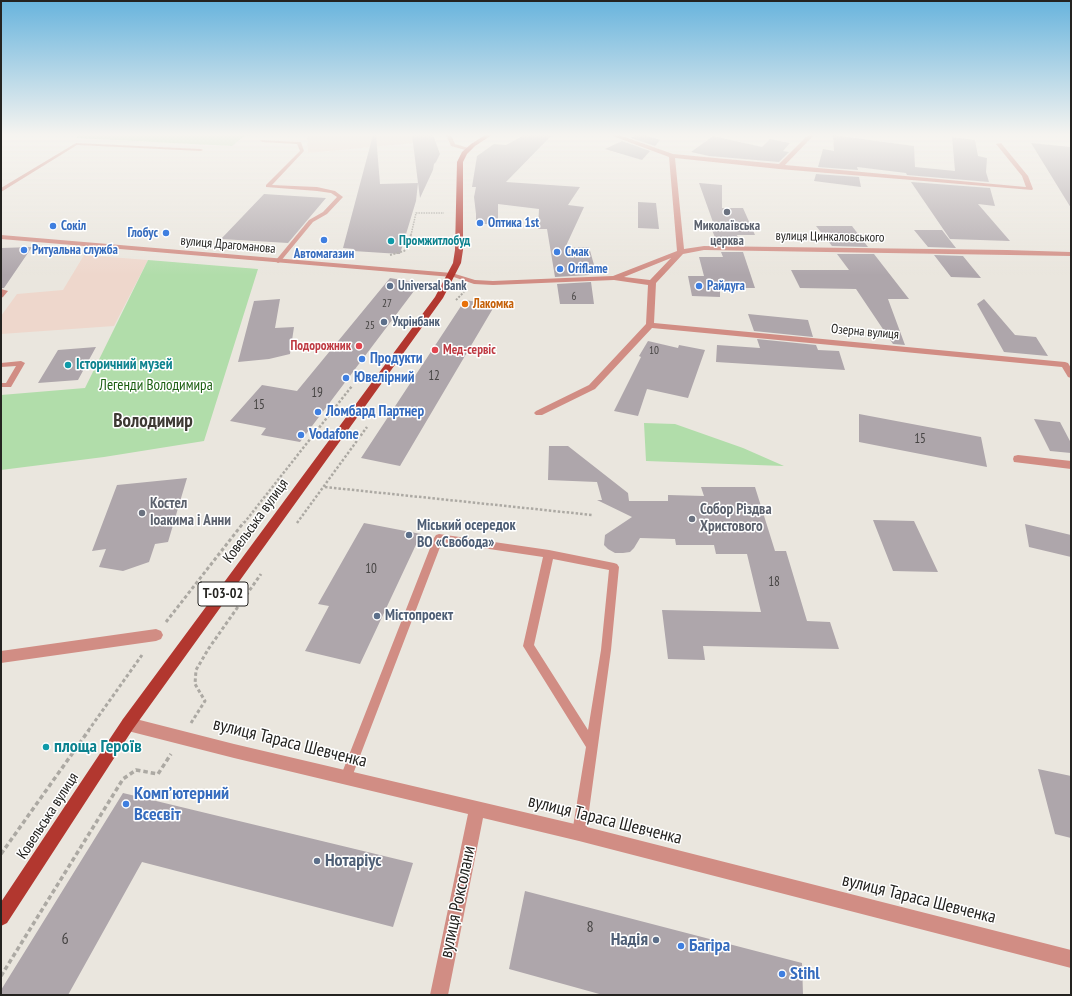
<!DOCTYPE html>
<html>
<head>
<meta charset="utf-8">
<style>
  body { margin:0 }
  #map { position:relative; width:1072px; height:996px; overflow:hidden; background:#eae6de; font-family:"PT Sans Narrow",sans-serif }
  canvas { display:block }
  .frame { position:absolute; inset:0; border:2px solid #242320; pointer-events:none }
</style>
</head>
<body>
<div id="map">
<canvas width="1072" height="996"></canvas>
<div class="frame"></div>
</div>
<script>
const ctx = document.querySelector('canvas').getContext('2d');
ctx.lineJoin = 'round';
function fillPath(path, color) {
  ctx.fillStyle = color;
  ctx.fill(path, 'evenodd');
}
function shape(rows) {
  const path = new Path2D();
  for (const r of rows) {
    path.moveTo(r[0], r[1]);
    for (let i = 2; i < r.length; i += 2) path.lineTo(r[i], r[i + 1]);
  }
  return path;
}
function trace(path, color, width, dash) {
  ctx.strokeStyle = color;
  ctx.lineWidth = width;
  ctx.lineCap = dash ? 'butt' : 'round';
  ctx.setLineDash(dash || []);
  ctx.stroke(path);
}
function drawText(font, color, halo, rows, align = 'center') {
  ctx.font = font + ' "PT Sans Narrow",sans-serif';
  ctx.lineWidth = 3;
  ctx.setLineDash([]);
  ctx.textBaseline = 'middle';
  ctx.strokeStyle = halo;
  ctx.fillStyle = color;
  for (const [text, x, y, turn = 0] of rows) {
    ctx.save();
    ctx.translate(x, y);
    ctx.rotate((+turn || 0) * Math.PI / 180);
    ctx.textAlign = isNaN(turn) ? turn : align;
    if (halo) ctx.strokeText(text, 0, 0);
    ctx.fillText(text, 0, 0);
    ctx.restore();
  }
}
const commercial = shape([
  [307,135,433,135,435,141,308,153],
  [84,255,148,260,114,326,1,334,1,316,17,294,63,290]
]);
const green = shape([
  [76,135,255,135,243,137,232,146,77,138],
  [148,260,258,269,204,441,104,457,1,470,1,395,85,388],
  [644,423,675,424,743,448,784,466,646,461]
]);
const building = shape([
  [373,135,376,135,380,184,418,183,412,135,433,135,440,154,436,162,434,164,433,170,420,198,418,183,416,201,400,254,353,251,354,249,343,248],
  [524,135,552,135,506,182,580,187,568,205,584,207,565,248,589,247,596,272,589,272,589,275,555,277,547,229,538,229,539,209,498,204,498,224,476,224,476,214,474,197,476,187,472,187,477,156,494,144,506,145],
  [635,135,645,135,660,140,655,146,631,138],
  [833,135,914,146,915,167,955,171,952,137,975,140,978,156,987,158,986,172,989,182,907,175,906,173,857,167,858,170,818,167,823,149,834,151],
  [713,136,762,147,770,139,790,143,783,151,789,152,779,162,709,156,691,152],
  [622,141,650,151,642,160,605,149],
  [1031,143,1071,147,1071,208],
  [816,174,859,177,861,187,814,181],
  [911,182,990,188,995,206,978,204,1010,241,950,239],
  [699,183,722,185,722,208,743,208,755,235,737,235,741,245,718,245,710,225,714,225],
  [264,194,326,198,288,243,221,239],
  [638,202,656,203,659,229,638,228],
  [816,226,852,226,868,247,832,246],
  [914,230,942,230,956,248,928,247],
  [32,247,4,288,1,288,1,248],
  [721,252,743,252,755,288,720,288,720,297,692,296,688,276,704,276,699,257,723,257],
  [837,254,874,254,909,299,888,299,905,345,893,344,856,289,800,288,791,270,849,270],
  [934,255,963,256,981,278,951,277],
  [390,278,420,283,300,442,261,435,266,428,230,421,262,385,297,391],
  [591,282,594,304,560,304,557,284],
  [280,299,275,328,294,327,290,354,269,359,238,362,254,301],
  [984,299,1015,335,1036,337,1048,356,1004,352,977,304],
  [465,300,495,305,400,466,361,458],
  [748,314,808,320,813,337,754,331],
  [757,339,816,345,818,350,839,351,845,370,716,362,717,345,760,348],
  [648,341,678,348,679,345,705,350,688,398,647,389,638,416,614,411,641,357,639,356],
  [96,347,78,380,38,383,58,350],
  [859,414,981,437,987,467,859,442],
  [1034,419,1060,422,1071,443,1071,453,1050,451],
  [549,446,568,446,628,493,629,501,668,501,668,495,704,496,701,487,755,487,775,551,786,551,807,621,830,622,839,649,703,646,705,660,668,659,662,610,761,612,747,554,716,554,714,545,676,545,675,539,640,538,634,548,630,552,623,553,615,553,608,549,604,545,605,535,632,517,597,500,602,500,597,482,548,480],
  [187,478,168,542,155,544,149,562,123,571,99,567,106,549,92,551,117,485],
  [873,520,914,521,938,572,893,571],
  [364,523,421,534,360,664,305,651,329,606,318,604],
  [1025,524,1071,535,1071,557,1029,547],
  [1038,769,1071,776,1071,838,1055,834],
  [123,793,413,863,393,927,142,862,68,995,1,995,1,990],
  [525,891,802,963,803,995,603,995,509,969]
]);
const pathFar4 = shape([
  [411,235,416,213,444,213]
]);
const pathFar3 = shape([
  [390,255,404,251,408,248,411,234],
  [456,300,464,292]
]);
const pathFar2 = shape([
  [325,487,592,515],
  [244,523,352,386],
  [297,523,367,427]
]);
const pathFar1 = shape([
  [166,622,244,522],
  [191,723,205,701,195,684,196,670,209,648,261,574],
  [88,731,142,655]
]);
const path = shape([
  [1,854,89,730],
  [1,976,123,779,136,770,158,774,171,754]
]);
const service = shape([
  [260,140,301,142,304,151,272,185,317,187,335,191,343,197,327,214,313,222,280,262,278,263,275,261,276,260,309,220,323,212,337,197,331,193,317,191,266,187,266,185,300,151,297,144,262,142,260,140],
  [76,143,201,149,203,150,201,151,77,145,1,192,1,188,76,143],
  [1,289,8,291,3,297,1,298,1,289],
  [21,361,25,363,11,387,1,387,1,383,6,383,16,366,1,367,1,363,21,361],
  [439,534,549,550,614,563,617,564,619,567,611,650,586,833,584,838,579,840,574,838,572,833,586,747,523,646,543,557,442,542,350,782,346,784,342,782,340,778,434,538,436,535,439,534],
  [553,559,609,570,601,650,588,730,534,645,553,559]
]);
const pedestrian = shape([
  [156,629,161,631,163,635,161,639,156,641,1,663,1,651,156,629]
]);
const minor = shape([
  [446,135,451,135,455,144,472,149,469,151,451,146,446,135],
  [610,135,619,135,673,154,779,164,808,135,814,135,785,165,1026,187,1022,176,996,144,1001,143,1028,176,1033,189,1032,190,779,169,675,158,684,249,704,246,1007,250,1071,252,1071,256,704,250,683,254,656,283,654,323,1065,362,1068,363,1071,368,1071,378,1068,377,1062,367,652,328,595,389,542,415,536,415,534,413,536,411,589,385,646,324,648,285,614,280,493,285,474,284,448,275,452,273,475,280,493,281,613,276,677,251,669,157,610,135],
  [671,258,650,280,624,277,671,258],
  [1018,455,1071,461,1071,469,1014,462,1013,459,1014,456,1018,455],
  [128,717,234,744,579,825,1071,950,1071,968,579,841,483,818,448,995,430,995,468,814,234,758,128,731,123,729,121,724,123,719,128,717]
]);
const tertiary = shape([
  [1,235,452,273,456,275,452,277,1,239,1,235]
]);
const primary = shape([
  [485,135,492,135,475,146,467,154,463,162,463,250,461,263,443,298,133,729,7,923,1,926,1,902,123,719,435,297,453,263,455,250,457,162,462,152,471,144,485,135]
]);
const markers = [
  [727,212,4,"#6b7280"],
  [480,223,4,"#3f7fe0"],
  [53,226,4,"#3f7fe0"],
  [166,233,4,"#3f7fe0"],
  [324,240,4,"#3f7fe0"],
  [391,241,4,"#0f9aa8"],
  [24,250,4,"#3f7fe0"],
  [557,252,4,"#3f7fe0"],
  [560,269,4,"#3f7fe0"],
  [390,286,4,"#5c6f8a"],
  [699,286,4,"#3f7fe0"],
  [465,304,4,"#e8710a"],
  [384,322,4,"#5c6f8a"],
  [359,346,4,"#e0444e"],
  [435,350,4,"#e0444e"],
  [362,359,4,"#3f7fe0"],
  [68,365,4,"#0f9aa8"],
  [346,378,4,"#3f7fe0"],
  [318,412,4,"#3f7fe0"],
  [301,435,4,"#3f7fe0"],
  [142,513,4,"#6b7280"],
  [692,519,4,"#6b7280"],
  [409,535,4,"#5c6f8a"],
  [377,616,4,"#5c6f8a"],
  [46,747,4,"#0f9aa8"],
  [126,804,4,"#3f7fe0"],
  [317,861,4,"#5c6f8a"],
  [656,940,4,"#5c6f8a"],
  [681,946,4,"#3f7fe0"],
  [782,974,4,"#3f7fe0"]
];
const farNumbernames = [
  ["6",574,297],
  ["27",387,304],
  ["25",370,326],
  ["10",654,351]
];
const farShopnames = [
  ["Оптика 1st",488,223],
  ["Сокіл",61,226],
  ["Глобус",158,233,"right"],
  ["Ритуальна служба",32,250],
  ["Смак",565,252],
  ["Автомагазин",324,254,"center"],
  ["Oriflame",568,269],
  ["Райдуга",707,286]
];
const farWorshipnames = [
  ["Миколаївська",727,226],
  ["церква",727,241]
];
const farStreetnames = [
  ["вулиця Цинкаловського",830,237,1],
  ["вулиця Драгоманова",228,245,5],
  ["Озерна вулиця",865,332,5]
];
const farCulturenames = [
  ["Промжитлобуд",399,241]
];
const farServicenames = [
  ["Universal Bank",398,286],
  ["Укрінбанк",392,322]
];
const farFoodnames = [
  ["Лакомка",473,304]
];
const farHealthnames = [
  ["Подорожник",351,346],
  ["Мед-сервіс",443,350,"left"]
];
const numberNames = [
  ["12",434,376],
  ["19",317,393],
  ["15",259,405],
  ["15",920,439],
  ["10",371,569],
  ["18",774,582]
];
const shields = [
  [223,594,50]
];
const shieldNames = [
  ["Т-03-02",223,594]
];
const shopNames = [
  ["Продукти",370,359],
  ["Ювелірний",354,378],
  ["Ломбард Партнер",326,412],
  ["Vodafone",309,435]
];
const cultureNames = [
  ["Історичний музей",76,365]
];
const parkNames = [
  ["Легенди Володимира",156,386]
];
const worshipNames = [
  ["Костел",150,504],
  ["Іоакима і Анни",150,521],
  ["Собор Різдва",700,510],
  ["Христового",700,527]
];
const streetNames = [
  ["Ковельська вулиця",256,521,-54],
  ["Ковельська вулиця",48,816,-57]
];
const serviceNames = [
  ["Міський осередок",417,526],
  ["ВО «Свобода»",417,543],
  ["Містопроект",385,616]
];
const nearNumbernames = [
  ["8",590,927],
  ["6",65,939]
];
const nearStreetnames = [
  ["вулиця Тараса Шевченка",290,743,14],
  ["вулиця Тараса Шевченка",605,820,14],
  ["вулиця Тараса Шевченка",919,899,14],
  ["вулиця Роксолани",458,902,-78]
];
const nearCulturenames = [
  ["площа Героїв",54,747]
];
const nearShopnames = [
  ["Компʼютерний",134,794],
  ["Всесвіт",134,815],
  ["Багіра",689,946],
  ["Stihl",790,974]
];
const nearServicenames = [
  ["Нотаріус",325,861],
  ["Надія",648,940,"right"]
];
const districtNames = [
  ["Володимир",153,422]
];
fillPath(commercial, '#eed7cc');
fillPath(green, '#b1ddaa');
fillPath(building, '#aea6ab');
trace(pathFar4, '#aca9a3', 1.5, [1.5, 1]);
trace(pathFar3, '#aca9a3', 2, [2, 1.5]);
trace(pathFar2, '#aca9a3', 2.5, [2.5, 2]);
trace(pathFar1, '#aca9a3', 3, [3.5, 2.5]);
trace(path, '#aca9a3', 3.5, [4.5, 3]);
fillPath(service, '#d18d84');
fillPath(pedestrian, '#d18d84');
fillPath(minor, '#d18d84');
fillPath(tertiary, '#d18d84');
fillPath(primary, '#b2372f');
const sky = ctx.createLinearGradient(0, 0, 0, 275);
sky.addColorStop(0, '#68b4dd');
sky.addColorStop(0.49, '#f6f4f0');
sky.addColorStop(1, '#f6f4f000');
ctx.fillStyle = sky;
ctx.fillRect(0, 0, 1072, 275);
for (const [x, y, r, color] of markers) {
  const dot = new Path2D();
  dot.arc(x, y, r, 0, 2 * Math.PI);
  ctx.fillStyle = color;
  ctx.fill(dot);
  trace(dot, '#fff', 1.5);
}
drawText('11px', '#464443', null, farNumbernames);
drawText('bold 13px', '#366cbe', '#fff', farShopnames, 'left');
drawText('bold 13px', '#5b616d', '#fff', farWorshipnames);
drawText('13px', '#242320', '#fff', farStreetnames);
drawText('bold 13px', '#0d838f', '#fff', farCulturenames, 'left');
drawText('bold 13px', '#4e5e75', '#fff', farServicenames, 'left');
drawText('bold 13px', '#c56008', '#fff', farFoodnames, 'left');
drawText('bold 13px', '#be3a42', '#fff', farHealthnames, 'right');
drawText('13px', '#464443', null, numberNames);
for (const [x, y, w] of shields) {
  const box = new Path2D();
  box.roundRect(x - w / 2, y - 12, w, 24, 3);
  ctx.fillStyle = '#fff';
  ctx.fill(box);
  trace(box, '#242320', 1);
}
drawText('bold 14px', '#242320', null, shieldNames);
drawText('bold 15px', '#366cbe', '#fff', shopNames, 'left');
drawText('bold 15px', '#0d838f', '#fff', cultureNames, 'left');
drawText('15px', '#1c5f12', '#fff', parkNames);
drawText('bold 15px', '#5b616d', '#fff', worshipNames, 'left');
drawText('15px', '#242320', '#fff', streetNames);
drawText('bold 15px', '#4e5e75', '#fff', serviceNames, 'left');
drawText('16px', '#464443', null, nearNumbernames);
drawText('18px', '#242320', '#fff', nearStreetnames);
drawText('bold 18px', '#0d838f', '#fff', nearCulturenames, 'left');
drawText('bold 18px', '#366cbe', '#fff', nearShopnames, 'left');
drawText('bold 18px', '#4e5e75', '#fff', nearServicenames, 'left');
drawText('bold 19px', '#3d3933', '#fff', districtNames);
</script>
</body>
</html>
